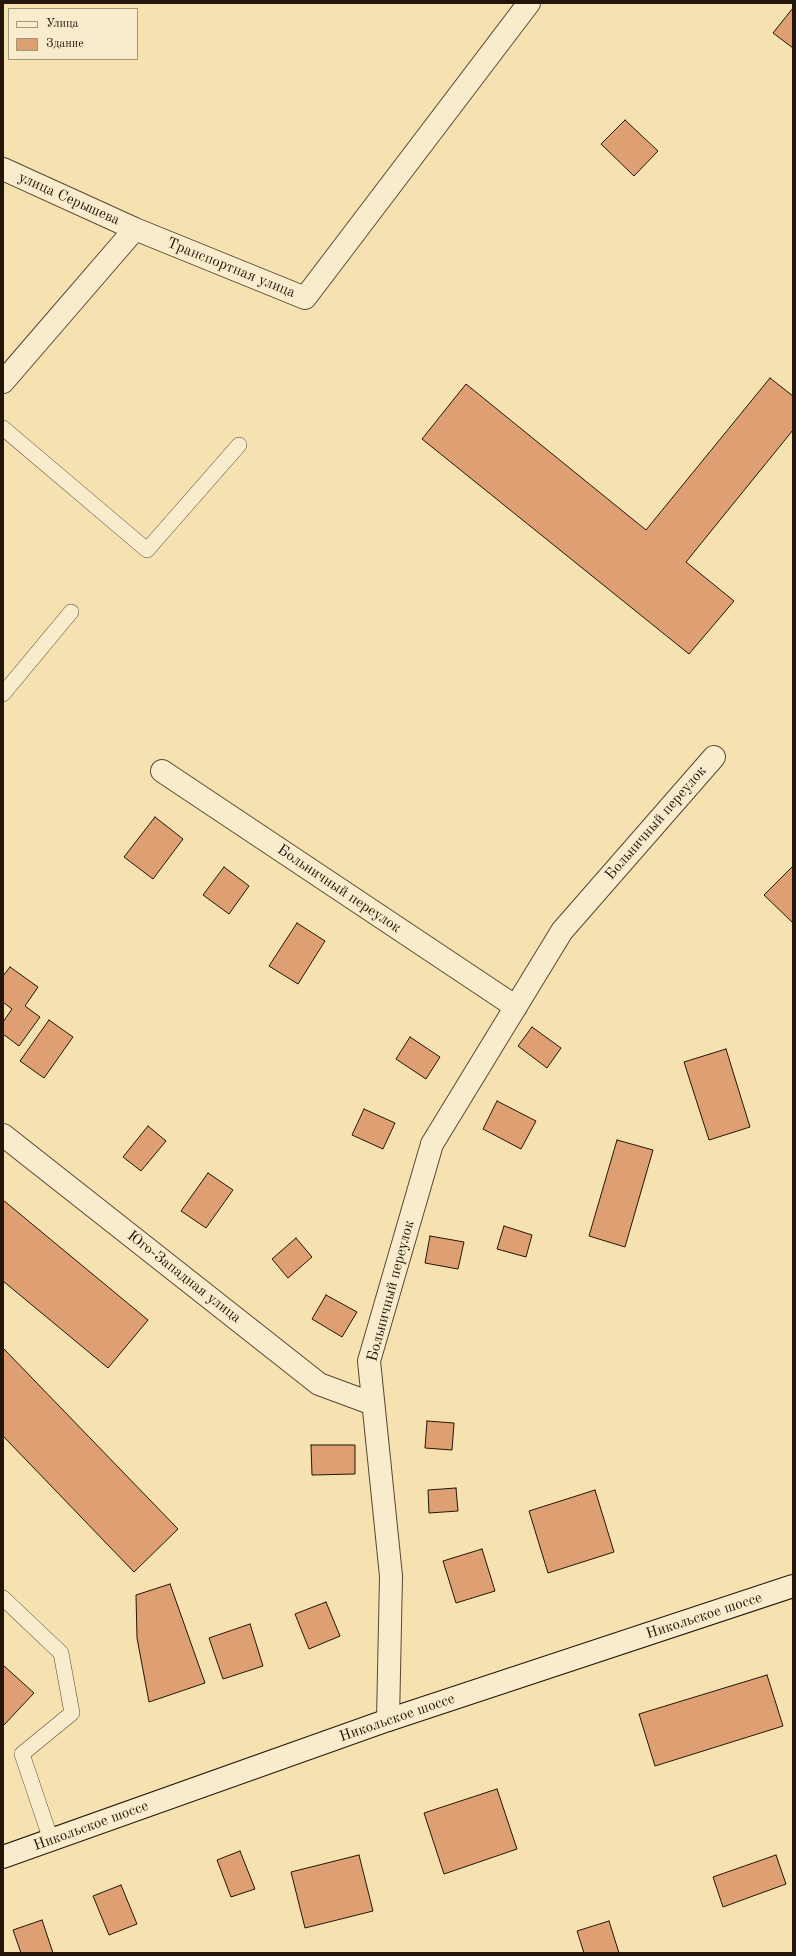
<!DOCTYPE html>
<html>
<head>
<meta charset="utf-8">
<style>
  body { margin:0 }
  #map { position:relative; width:796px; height:1956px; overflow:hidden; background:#f6e1b0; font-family:"Old Standard TT",serif }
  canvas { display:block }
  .frame { position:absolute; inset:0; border:4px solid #23150a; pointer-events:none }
  .legend { position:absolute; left:8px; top:8px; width:130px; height:52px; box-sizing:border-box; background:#f9eccc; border:1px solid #a3967e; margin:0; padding:5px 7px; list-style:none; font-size:12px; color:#23150a }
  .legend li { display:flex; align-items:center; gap:8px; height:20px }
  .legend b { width:20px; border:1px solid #a3967e }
</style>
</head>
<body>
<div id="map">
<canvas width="796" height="1956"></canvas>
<div class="frame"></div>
<ul class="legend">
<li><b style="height:5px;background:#f9eccc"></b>Улица</li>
<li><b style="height:11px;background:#dea072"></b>Здание</li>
</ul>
</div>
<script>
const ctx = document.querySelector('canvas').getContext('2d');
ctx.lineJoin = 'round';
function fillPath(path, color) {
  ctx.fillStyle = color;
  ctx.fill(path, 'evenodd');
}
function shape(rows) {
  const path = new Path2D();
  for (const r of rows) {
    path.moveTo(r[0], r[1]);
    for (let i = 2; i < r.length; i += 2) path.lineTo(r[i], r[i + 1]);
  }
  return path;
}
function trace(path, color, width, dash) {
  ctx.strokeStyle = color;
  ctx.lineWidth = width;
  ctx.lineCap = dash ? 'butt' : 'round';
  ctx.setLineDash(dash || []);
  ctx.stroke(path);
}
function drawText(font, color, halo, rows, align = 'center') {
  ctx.font = font + ' "Old Standard TT",serif';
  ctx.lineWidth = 4;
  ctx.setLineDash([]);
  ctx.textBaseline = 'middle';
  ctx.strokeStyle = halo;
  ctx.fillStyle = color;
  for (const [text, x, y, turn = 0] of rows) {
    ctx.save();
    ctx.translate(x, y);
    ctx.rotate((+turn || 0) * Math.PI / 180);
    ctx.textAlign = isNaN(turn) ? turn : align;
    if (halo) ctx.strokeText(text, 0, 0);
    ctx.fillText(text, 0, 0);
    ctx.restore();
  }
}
const building = shape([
  [793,8,793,48,773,33,793,8],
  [625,120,658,151,634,176,601,144,625,120],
  [770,378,793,396,793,430,686,562,734,601,689,654,422,439,466,384,646,530,770,378],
  [155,817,183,839,153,879,124,857,155,817],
  [793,866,793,923,764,895,793,866],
  [224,867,249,886,229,914,203,895,224,867],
  [297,923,325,941,298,984,269,966,297,923],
  [10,967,38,987,25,1006,40,1017,19,1046,3,1034,3,1022,12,1009,3,1002,3,976,10,967],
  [49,1020,73,1037,44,1078,20,1061,49,1020],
  [532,1027,561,1048,547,1068,518,1046,532,1027],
  [410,1037,440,1057,426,1079,396,1059,410,1037],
  [726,1049,750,1127,709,1140,684,1062,726,1049],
  [497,1101,536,1121,521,1149,483,1129,497,1101],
  [364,1109,395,1123,383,1149,352,1135,364,1109],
  [148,1126,166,1141,141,1171,123,1157,148,1126],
  [617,1140,653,1150,625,1247,589,1236,617,1140],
  [208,1173,233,1190,206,1228,181,1211,208,1173],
  [3,1200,148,1320,108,1368,3,1281,3,1200],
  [504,1226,532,1235,526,1257,497,1249,504,1226],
  [430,1236,464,1242,458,1269,425,1263,430,1236],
  [296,1238,312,1257,288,1278,272,1259,296,1238],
  [326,1295,357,1312,342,1337,312,1319,326,1295],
  [3,1348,178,1529,134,1572,3,1436,3,1348],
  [427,1421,454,1423,452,1450,425,1448,427,1421],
  [311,1445,355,1445,355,1474,312,1475,311,1445],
  [456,1488,458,1511,429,1513,428,1490,456,1488],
  [595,1490,614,1552,548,1573,529,1511,595,1490],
  [482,1549,495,1591,456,1603,443,1561,482,1549],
  [170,1584,205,1683,149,1702,137,1638,136,1595,170,1584],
  [326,1602,340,1636,309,1649,295,1614,326,1602],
  [250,1624,263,1666,223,1679,209,1638,250,1624],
  [3,1665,34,1693,3,1726,3,1665],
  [767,1675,783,1726,655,1766,639,1714,767,1675],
  [497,1789,517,1849,444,1874,424,1813,497,1789],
  [240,1851,255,1889,231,1897,217,1860,240,1851],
  [359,1855,373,1911,305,1928,291,1872,359,1855],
  [776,1855,786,1884,723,1907,713,1877,776,1855],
  [121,1885,137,1924,109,1935,93,1896,121,1885],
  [42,1920,53,1953,21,1953,13,1930,42,1920],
  [609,1921,619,1953,584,1953,577,1931,609,1921]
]);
const lane = shape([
  [3,428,147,550,239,445],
  [3,694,71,612],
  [3,1598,61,1653,72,1713,22,1754,51,1840]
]);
const street = shape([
  [3,169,135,229,305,298,529,3],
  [3,382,135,229],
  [162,771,516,1007],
  [3,1135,319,1384,373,1404],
  [388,1720,391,1576,369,1361,432,1144,562,931,714,757]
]);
const secondary = shape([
  [3,1857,388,1720,793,1586]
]);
const streetNames = [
  ["улица Серышева",69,199,24],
  ["Транспортная улица",231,268,22],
  ["Больничный переулок",656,823,-49],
  ["Больничный переулок",339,889,34],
  ["Юго-Западная улица",184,1277,38],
  ["Больничный переулок",391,1291,-75],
  ["Никольское шоссе",704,1616,-18],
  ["Никольское шоссе",397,1718,-19],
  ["Никольское шоссе",91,1826,-20]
];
fillPath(building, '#dea072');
trace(building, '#23150a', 1);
trace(lane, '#584834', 16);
trace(street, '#584834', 24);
trace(secondary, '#23150a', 24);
trace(lane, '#f9eccc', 15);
trace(street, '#f9eccc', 22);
trace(secondary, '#f9eccc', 22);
drawText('15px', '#23150a', '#f9eccc', streetNames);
</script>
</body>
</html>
